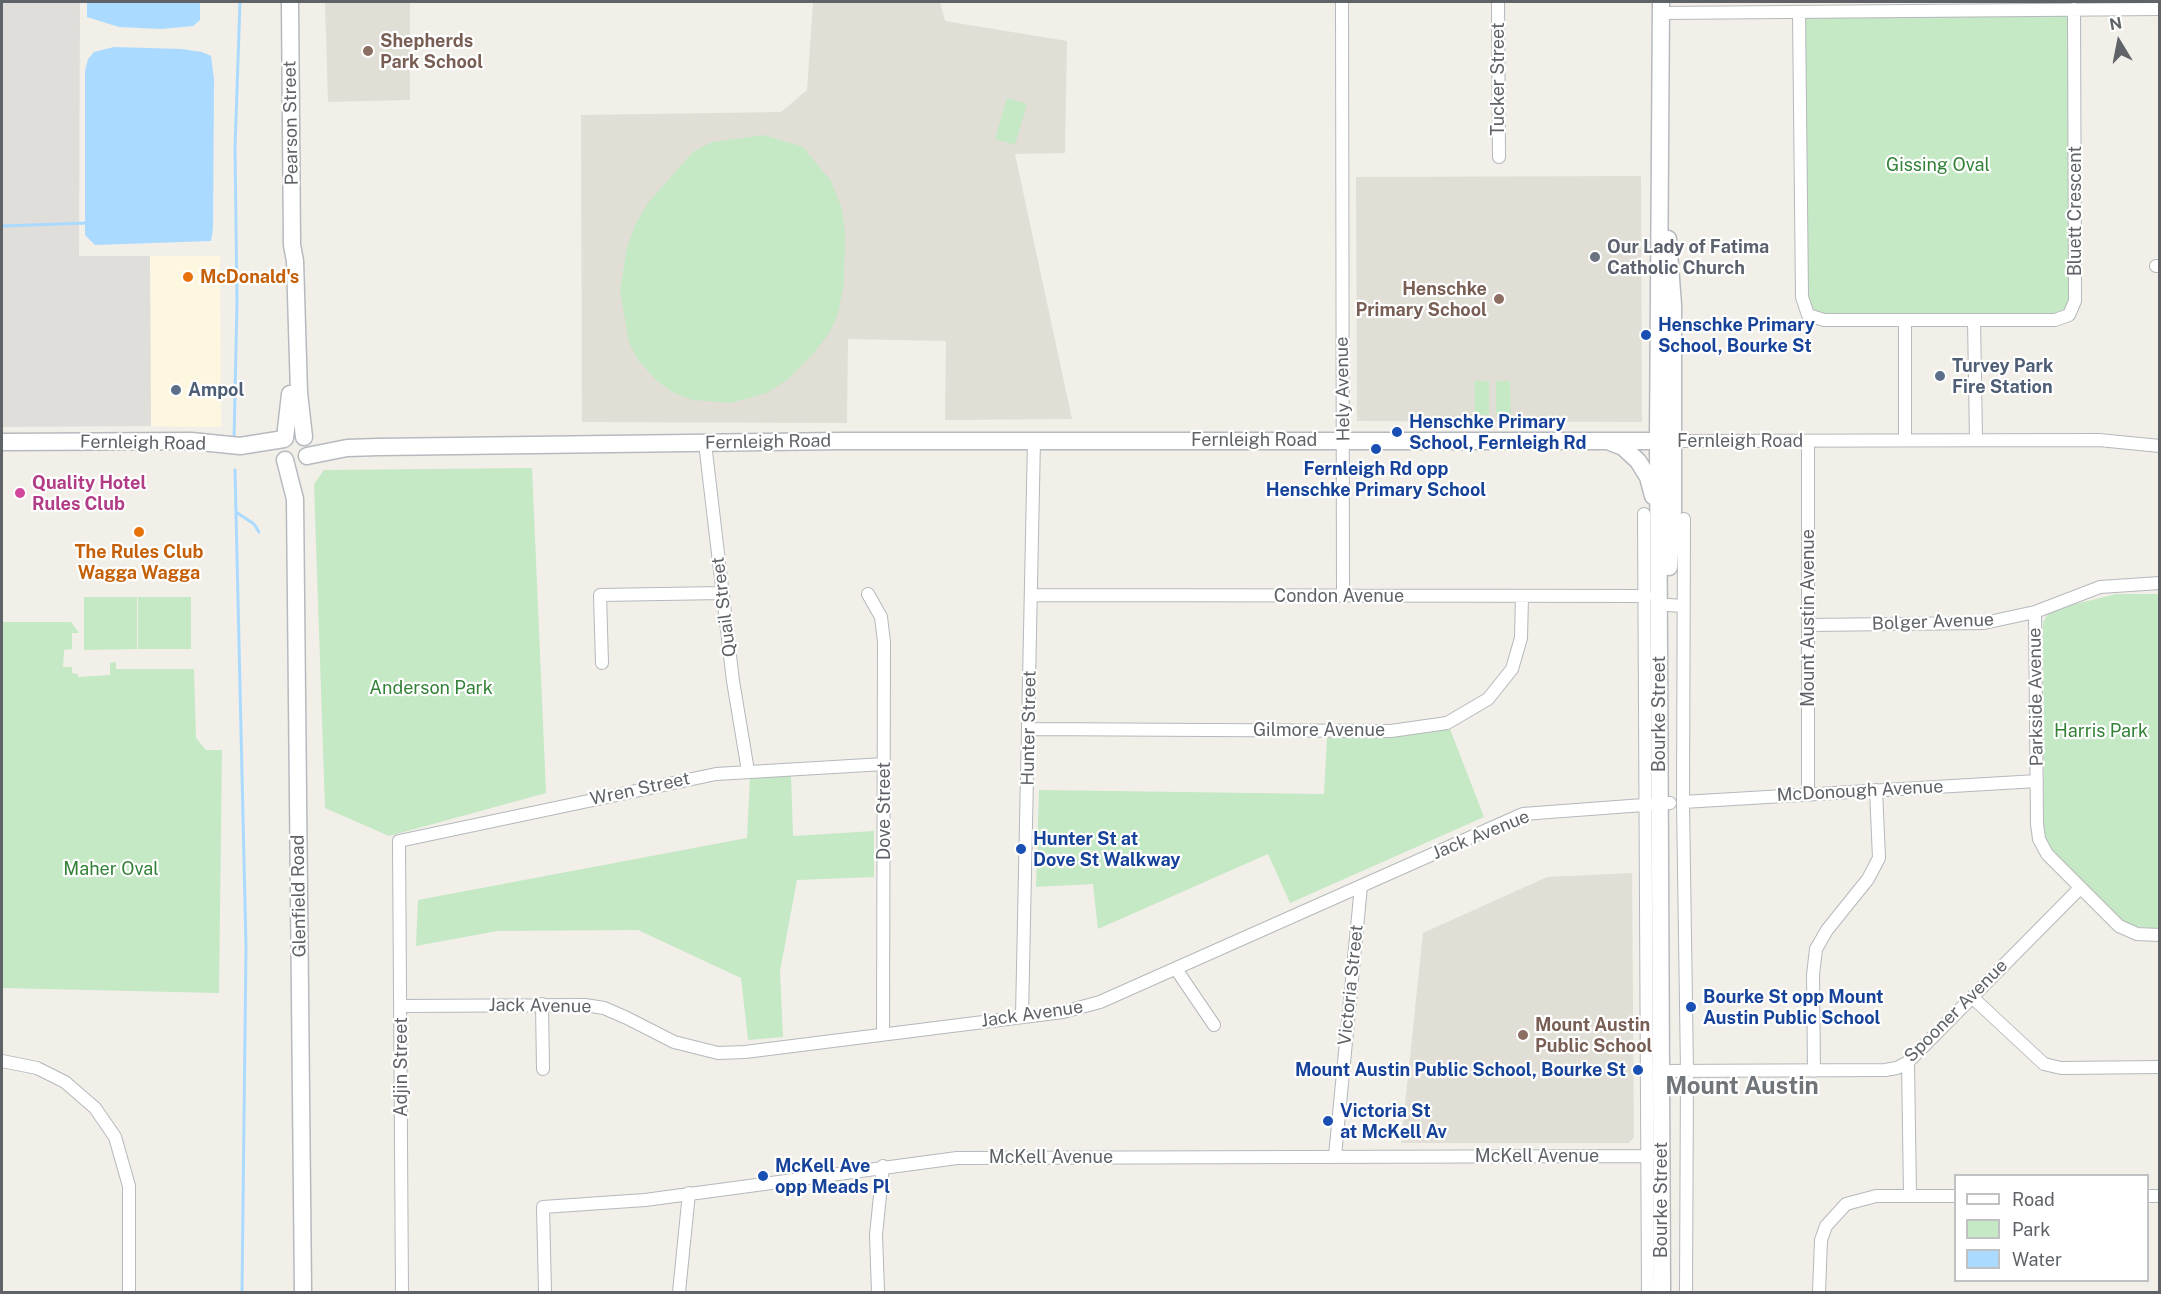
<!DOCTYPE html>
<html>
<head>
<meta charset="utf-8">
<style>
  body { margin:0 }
  #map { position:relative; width:2161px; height:1294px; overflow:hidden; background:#f1efe8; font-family:"Public Sans",sans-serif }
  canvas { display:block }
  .frame { position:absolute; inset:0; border:3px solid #5f6368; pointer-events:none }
  .legend { position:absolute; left:1954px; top:1174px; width:195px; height:108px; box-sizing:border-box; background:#fff; border:2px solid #bfc1c3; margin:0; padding:8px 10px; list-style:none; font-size:18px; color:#5f6368 }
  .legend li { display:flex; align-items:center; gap:12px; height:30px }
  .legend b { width:30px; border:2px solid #bfc1c3 }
  .north { position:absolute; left:2089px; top:12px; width:60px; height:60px; -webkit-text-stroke:4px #fff; paint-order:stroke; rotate:350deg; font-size:16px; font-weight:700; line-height:24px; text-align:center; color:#5f6368 }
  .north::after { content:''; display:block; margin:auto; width:21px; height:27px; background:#5f6368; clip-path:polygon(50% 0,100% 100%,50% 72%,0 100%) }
</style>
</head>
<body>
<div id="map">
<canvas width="2161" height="1294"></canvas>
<div class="frame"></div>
<ul class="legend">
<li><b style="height:8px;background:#fff"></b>Road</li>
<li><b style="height:16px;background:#c5e8c5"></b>Park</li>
<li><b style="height:16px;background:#aadaff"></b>Water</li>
</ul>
<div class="north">N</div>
</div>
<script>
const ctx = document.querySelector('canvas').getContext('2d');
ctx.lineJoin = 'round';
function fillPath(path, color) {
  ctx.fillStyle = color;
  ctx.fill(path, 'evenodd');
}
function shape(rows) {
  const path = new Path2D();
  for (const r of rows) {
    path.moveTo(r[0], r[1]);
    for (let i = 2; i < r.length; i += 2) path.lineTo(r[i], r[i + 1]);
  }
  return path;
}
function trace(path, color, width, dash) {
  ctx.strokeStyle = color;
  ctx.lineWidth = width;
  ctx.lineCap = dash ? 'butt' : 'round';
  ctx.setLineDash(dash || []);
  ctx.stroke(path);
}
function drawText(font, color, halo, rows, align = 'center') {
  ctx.font = font + ' "Public Sans",sans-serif';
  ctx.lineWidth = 4.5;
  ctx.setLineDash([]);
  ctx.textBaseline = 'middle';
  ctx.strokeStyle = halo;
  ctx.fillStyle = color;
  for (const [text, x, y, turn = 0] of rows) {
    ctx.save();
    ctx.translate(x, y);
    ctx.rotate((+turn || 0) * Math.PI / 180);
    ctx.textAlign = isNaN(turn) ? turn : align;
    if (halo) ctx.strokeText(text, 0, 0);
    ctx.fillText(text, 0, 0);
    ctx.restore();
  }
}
const commercial = shape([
  [150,256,220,256,221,427,151,426]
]);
const industrial = shape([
  [2,2,80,2,79,256,150,256,151,426,2,427]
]);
const education = shape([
  [325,2,410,2,410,100,328,102],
  [813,2,940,2,945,21,1067,41,1065,153,1015,154,1072,419,945,420,946,341,848,339,847,423,582,422,581,115,781,112,807,90],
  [1641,176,1642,422,1357,421,1356,177],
  [1632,873,1634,1137,1629,1143,1401,1143,1423,933,1547,877]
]);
const green = shape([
  [2074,9,2069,315,1808,315,1799,12],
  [1007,98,1027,104,1015,145,995,139],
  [764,135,803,147,831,181,841,206,845,231,844,283,838,314,830,332,813,354,788,379,767,393,731,403,693,400,674,393,657,381,638,360,629,343,620,290,627,247,636,223,648,203,693,152,712,142],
  [1474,381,1489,381,1489,415,1475,415],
  [1496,381,1510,381,1511,415,1496,415],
  [532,468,546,793,389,836,325,808,314,484,324,470],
  [2116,594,2159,594,2159,929,2132,926,2120,919,2054,852,2047,842,2044,829,2043,622,2048,614,2064,607],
  [84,597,137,597,137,649,84,650],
  [138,597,191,597,191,649,138,649],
  [2,622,71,622,79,633,72,633,72,649,64,650,63,667,72,667,72,673,78,674,78,677,110,675,110,663,116,662,116,669,194,669,196,738,206,750,222,750,219,993,2,988],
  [1450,729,1484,817,1290,903,1268,854,1098,929,1093,884,1036,887,1039,790,1324,794,1327,738,1408,734],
  [791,775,793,836,874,831,874,877,797,880,780,971,783,1037,748,1040,741,978,638,930,497,931,416,946,418,900,747,838,750,777]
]);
const water = shape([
  [87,2,200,2,200,20,193,26,161,29,119,27,87,17],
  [114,47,182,49,202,52,211,56,214,79,213,229,211,241,95,245,85,235,85,71,88,59,94,52]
]);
const stream = shape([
  [2,226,87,223],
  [234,440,237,302,235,148,240,2],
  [235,470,246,947,242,1292],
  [236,512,254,524,259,532]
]);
const street = shape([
  [1342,2,1343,596],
  [1498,2,1499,157],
  [1799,12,1802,297,1808,315,1824,320,2055,320,2069,315,2075,301,2074,9],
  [1661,13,2160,9],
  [2156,266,2160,266],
  [1905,320,1905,440],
  [1974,320,1976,440],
  [1666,441,2099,440,2160,446],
  [1808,441,1808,794],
  [705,443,733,681,748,771],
  [1644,514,1648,1292],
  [1684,519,1683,802,1687,1071,1686,1292],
  [868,594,881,617,884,642,883,1033],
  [1032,595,1646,596],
  [1668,605,1683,606],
  [2035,612,2037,824,2039,839,2047,854,2119,926,2137,934,2160,935],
  [1808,625,1984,623,2035,612,2100,587,2160,583],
  [602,663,600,595,722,593],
  [1029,729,1391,731,1447,723,1488,699,1512,669,1521,638,1522,596],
  [1683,802,2037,781],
  [1176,969,1214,1025],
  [1972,997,2044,1064,2061,1068,2160,1067],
  [542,1004,543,1069],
  [400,1006,585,1005,604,1008,627,1018,674,1042,718,1053,745,1052,1063,1012,1100,1002,1523,814,1670,803],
  [1022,1016,1034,440],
  [2,1061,37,1068,65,1082,95,1108,115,1137,129,1186,129,1292],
  [1908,1062,1910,1196],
  [1661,1071,1885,1070,1897,1068,1908,1062,2080,888],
  [1814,1071,1813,975,1816,949,1827,930,1868,879,1879,858,1876,790],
  [1335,1156,1361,886],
  [2148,1196,2160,1196],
  [402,1292,399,841,716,774,884,764],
  [545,1292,543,1207,645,1200,957,1158,1648,1156],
  [679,1292,689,1193],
  [878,1292,876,1235,883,1166],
  [1819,1292,1821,1240,1826,1226,1846,1204,1876,1196,1956,1196]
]);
const secondary = shape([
  [290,2,292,245,295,261,299,393,304,437],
  [1661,2,1658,441,1662,1292],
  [1668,239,1673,305,1673,511,1669,567],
  [285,438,290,394],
  [2,442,191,441,240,446,284,439],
  [1610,442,1623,447,1638,461,1648,477,1653,496],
  [307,456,347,448,378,447,842,441,1658,441],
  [285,460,295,499,303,1292]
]);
const markers = [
  [368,51,6,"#8d6e63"],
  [1595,257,6,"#6b7280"],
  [188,277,6,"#e8710a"],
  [1499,299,6,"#8d6e63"],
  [1646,335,6,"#1a4fb4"],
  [1940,376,6,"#5c6f8a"],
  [176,390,6,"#5c6f8a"],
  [1397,432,6,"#1a4fb4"],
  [1376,449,6,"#1a4fb4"],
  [20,493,6,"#d1479c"],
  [139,532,6,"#e8710a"],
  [1021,849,6,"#1a4fb4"],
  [1691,1007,6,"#1a4fb4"],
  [1523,1035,6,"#8d6e63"],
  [1638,1070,6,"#1a4fb4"],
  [1328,1121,6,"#1a4fb4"],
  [763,1176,6,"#1a4fb4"]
];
const educationNames = [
  ["Shepherds",380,41],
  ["Park School",380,62],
  ["Henschke",1487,289,"right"],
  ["Primary School",1487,310,"right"],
  ["Mount Austin",1535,1025],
  ["Public School",1535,1046]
];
const streetNames = [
  ["Tucker Street",1498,79,-90],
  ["Pearson Street",291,123,-91],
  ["Bluett Crescent",2075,211,-90],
  ["Hely Avenue",1343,389,-91],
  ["Fernleigh Road",1254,440],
  ["Fernleigh Road",1740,441],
  ["Fernleigh Road",768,442,-1],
  ["Fernleigh Road",143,443,1],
  ["Condon Avenue",1339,596],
  ["Quail Street",724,607,-97],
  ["Mount Austin Avenue",1808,618,-90],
  ["Bolger Avenue",1933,622,-2],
  ["Parkside Avenue",2036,697,-91],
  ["Bourke Street",1659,714,-90],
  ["Hunter Street",1029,728,-89],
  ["Gilmore Avenue",1319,730],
  ["Wren Street",640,789,-12],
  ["McDonough Avenue",1860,791,-3],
  ["Dove Street",884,811,-90],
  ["Jack Avenue",1481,835,-22],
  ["Glenfield Road",299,896,-91],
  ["Victoria Street",1351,985,-84],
  ["Jack Avenue",540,1006,1],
  ["Spooner Avenue",1956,1011,-45],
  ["Jack Avenue",1032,1014,-8],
  ["Adjin Street",401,1067,-90],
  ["McKell Avenue",1537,1156],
  ["McKell Avenue",1051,1157],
  ["Bourke Street",1661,1200,-90]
];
const parkNames = [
  ["Gissing Oval",1938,165],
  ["Anderson Park",431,688],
  ["Harris Park",2101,731],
  ["Maher Oval",111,869]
];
const worshipNames = [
  ["Our Lady of Fatima",1607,247],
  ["Catholic Church",1607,268]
];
const foodNames = [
  ["McDonald's",200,277],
  ["The Rules Club",139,552,"center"],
  ["Wagga Wagga",139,573,"center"]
];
const transitNames = [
  ["Henschke Primary",1658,325],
  ["School, Bourke St",1658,346],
  ["Henschke Primary",1409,422],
  ["School, Fernleigh Rd",1409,443],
  ["Fernleigh Rd opp",1376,469,"center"],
  ["Henschke Primary School",1376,490,"center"],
  ["Hunter St at",1033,839],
  ["Dove St Walkway",1033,860],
  ["Bourke St opp Mount",1703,997],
  ["Austin Public School",1703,1018],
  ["Mount Austin Public School, Bourke St",1626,1070,"right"],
  ["Victoria St",1340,1111],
  ["at McKell Av",1340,1132],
  ["McKell Ave",775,1166],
  ["opp Meads Pl",775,1187]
];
const serviceNames = [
  ["Turvey Park",1952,366],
  ["Fire Station",1952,387],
  ["Ampol",188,390]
];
const hotelNames = [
  ["Quality Hotel",32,483],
  ["Rules Club",32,504]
];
const districtNames = [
  ["Mount Austin",1742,1087]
];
fillPath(commercial, '#fef7e0');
fillPath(industrial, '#e0deda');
fillPath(education, '#e1ded6');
fillPath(green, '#c5e8c5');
fillPath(water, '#aadaff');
trace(stream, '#aadaff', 3);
trace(street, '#b5b8bc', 14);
trace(secondary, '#b6babf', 19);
trace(street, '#fff', 12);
trace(secondary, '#fff', 16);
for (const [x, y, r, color] of markers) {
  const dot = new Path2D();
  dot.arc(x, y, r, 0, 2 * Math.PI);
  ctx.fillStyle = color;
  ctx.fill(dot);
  trace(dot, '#fff', 2);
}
drawText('bold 18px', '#785e54', '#fff', educationNames, 'left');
drawText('18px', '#5f6368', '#fff', streetNames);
drawText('18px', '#348238', '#fff', parkNames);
drawText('bold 18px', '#5b616d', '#fff', worshipNames, 'left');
drawText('bold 18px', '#c56008', '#fff', foodNames, 'left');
drawText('bold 18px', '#164399', '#fff', transitNames, 'left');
drawText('bold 18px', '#4e5e75', '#fff', serviceNames, 'left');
drawText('bold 18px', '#b23c85', '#fff', hotelNames, 'left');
drawText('bold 24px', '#70757a', '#fff', districtNames);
</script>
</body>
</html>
